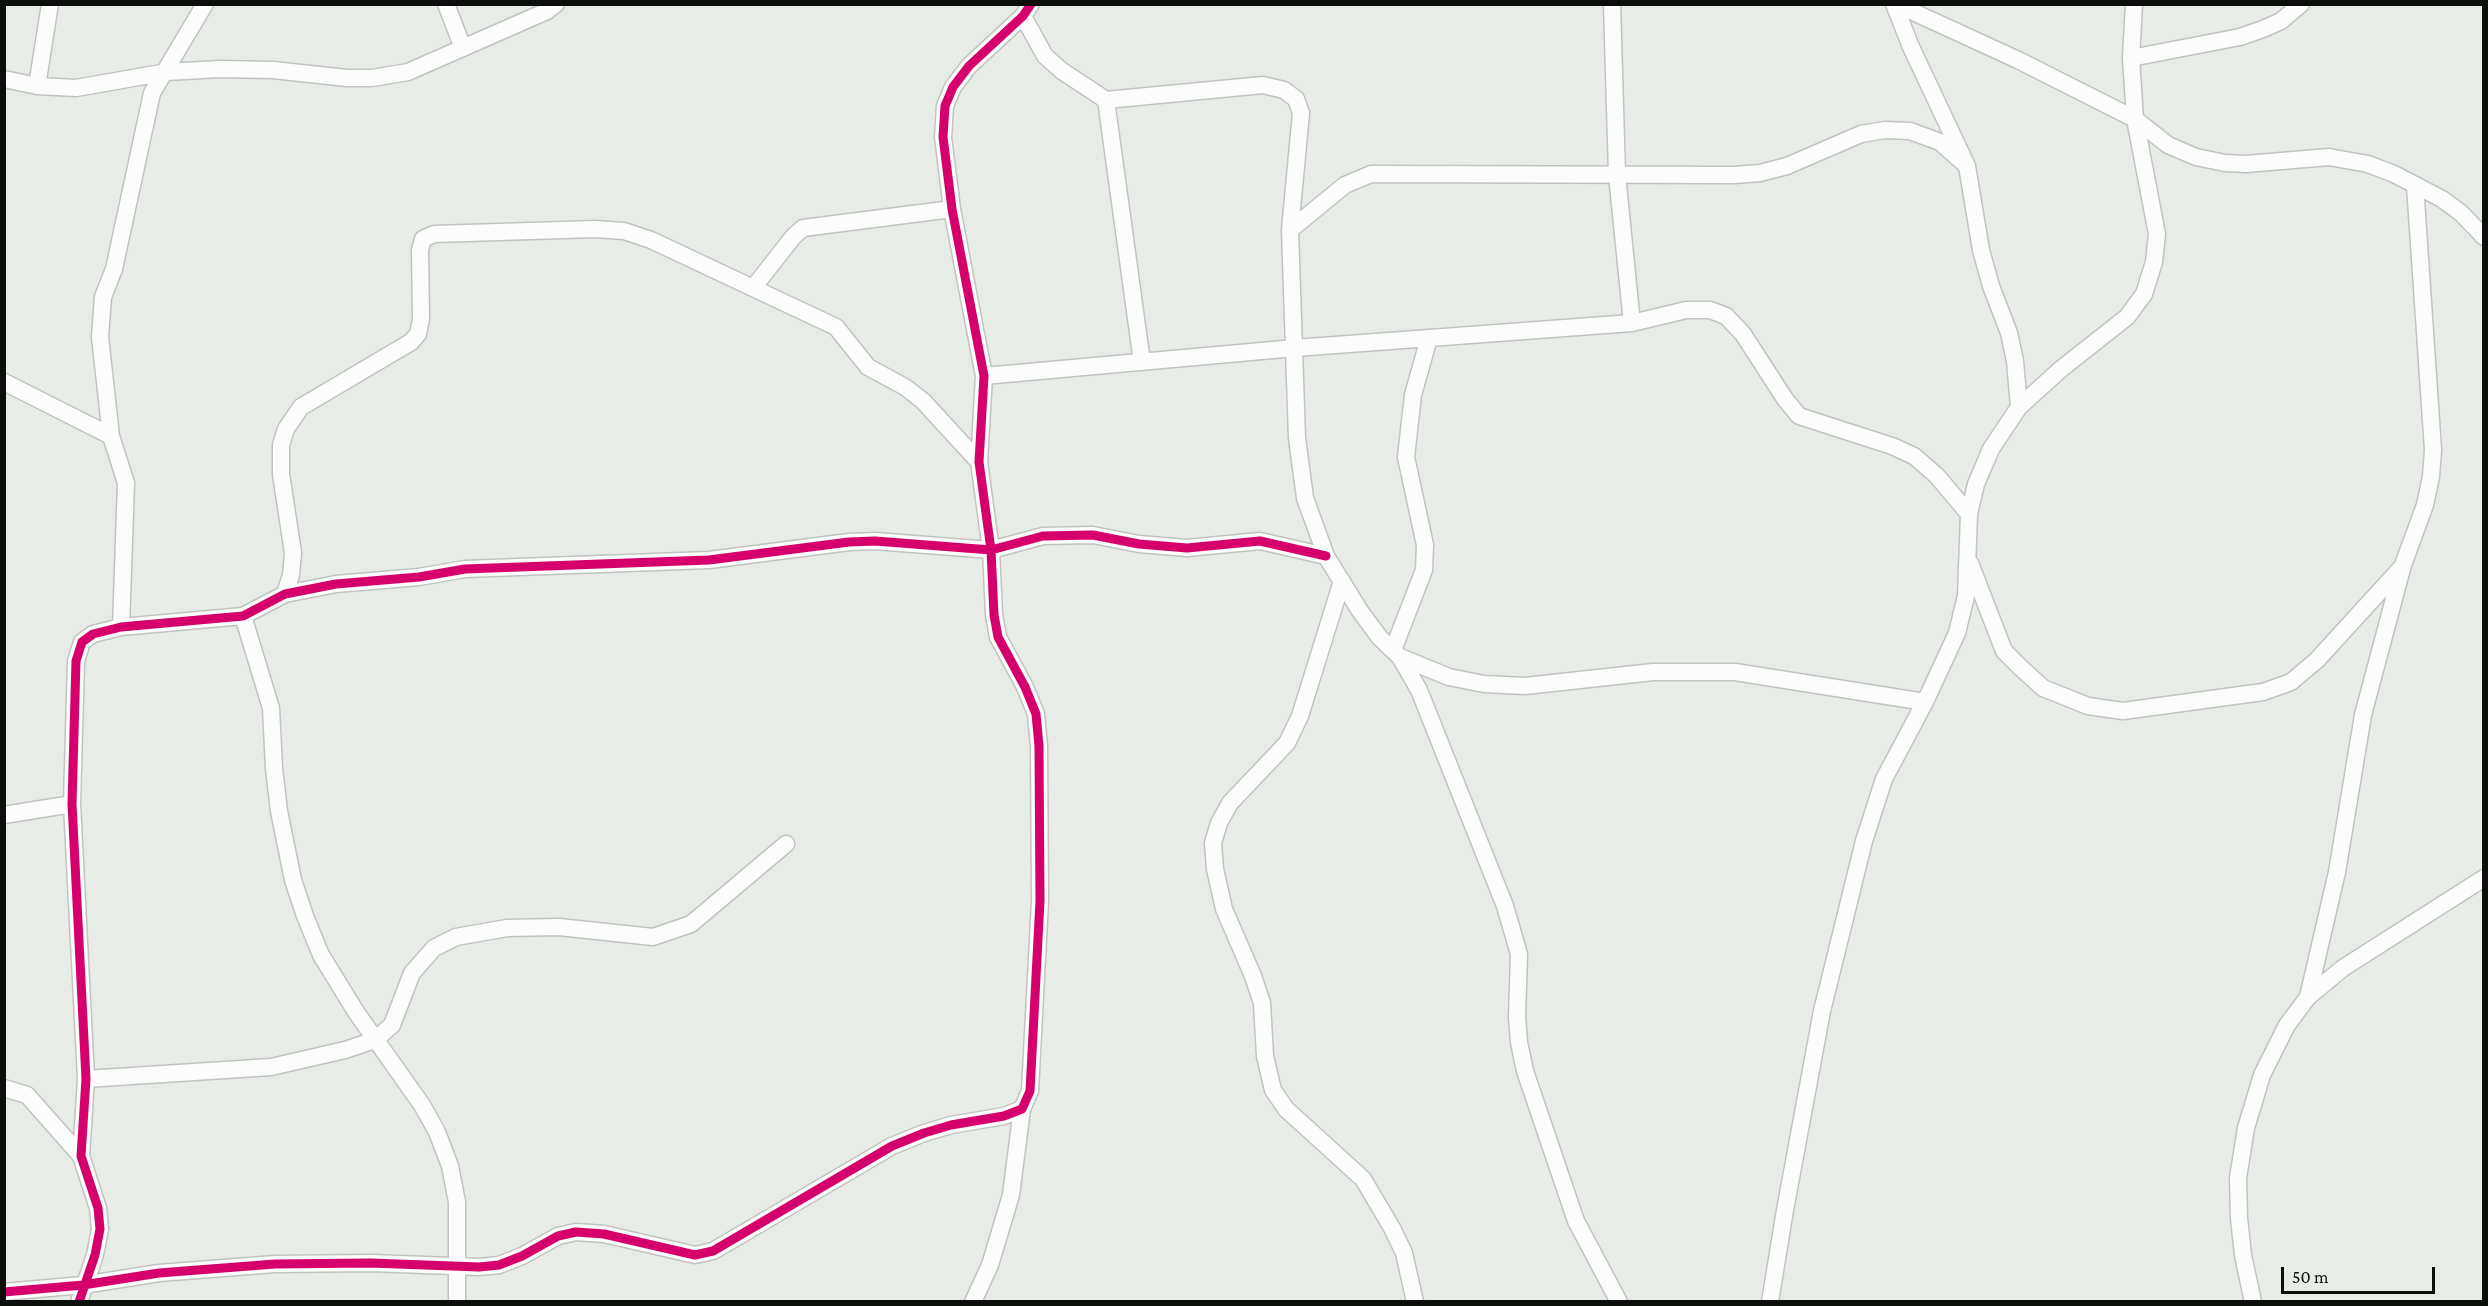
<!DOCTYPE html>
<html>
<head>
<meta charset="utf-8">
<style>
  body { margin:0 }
  #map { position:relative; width:2488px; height:1306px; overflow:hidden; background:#e7ece6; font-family:"Crimson Pro",serif }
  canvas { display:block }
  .frame { position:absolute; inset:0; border:6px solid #0c0e0b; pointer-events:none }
  .scale { position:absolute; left:2281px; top:1267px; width:154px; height:27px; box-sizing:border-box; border:3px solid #0c0e0b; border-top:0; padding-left:8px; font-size:18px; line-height:21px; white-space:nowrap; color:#0c0e0b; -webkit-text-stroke:4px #e6eee4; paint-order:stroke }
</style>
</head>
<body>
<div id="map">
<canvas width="2488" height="1306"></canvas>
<div class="frame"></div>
<div class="scale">50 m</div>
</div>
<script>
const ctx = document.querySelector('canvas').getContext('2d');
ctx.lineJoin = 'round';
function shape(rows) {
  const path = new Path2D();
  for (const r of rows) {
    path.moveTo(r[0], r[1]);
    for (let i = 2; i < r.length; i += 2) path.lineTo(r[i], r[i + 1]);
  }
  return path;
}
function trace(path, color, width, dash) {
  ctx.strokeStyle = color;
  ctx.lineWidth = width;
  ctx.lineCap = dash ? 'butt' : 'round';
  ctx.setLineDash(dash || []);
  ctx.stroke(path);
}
const street = shape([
  [446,4,463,48],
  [1612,4,1617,175,1632,323],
  [1894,4,1911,47,1967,166,1981,250,1991,286,2009,333,2015,361,2019,407],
  [1896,4,2018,60,2135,119,2168,145,2196,157,2225,163,2246,164,2329,157,2368,164,2394,174,2442,199,2461,213,2484,237],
  [1023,16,1045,56,1062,71,1106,100,1263,85,1284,90,1296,99,1301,113,1290,230,1297,438,1305,498,1326,556,1360,611,1380,638,1400,657,1419,690,1505,906,1519,954,1517,1017,1519,1042,1525,1071,1576,1221,1619,1302],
  [2131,58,2240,37,2263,29,2281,21,2301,4],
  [4,79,37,86,76,88,167,72,220,69,273,70,347,78,372,78,408,72,547,11,556,4],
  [37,86,50,4],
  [1106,100,1142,362],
  [1290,230,1345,185,1371,174,1734,175,1760,173,1787,166,1861,134,1885,130,1910,131,1940,142,1967,166],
  [753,288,793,237,803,228,952,209],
  [984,376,1295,348,1632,323,1686,310,1710,310,1726,316,1743,334,1785,399,1799,416,1892,446,1914,456,1937,476,1969,514],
  [4,382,111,436],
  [1970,563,2004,651,2020,667,2043,688,2088,706,2123,711,2263,692,2291,682,2317,660,2401,568],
  [1342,581,1300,716,1287,743,1230,803,1219,823,1213,843,1215,869,1224,909,1253,976,1262,1003,1265,1056,1273,1090,1286,1109,1363,1179,1392,1228,1404,1253,1415,1302],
  [285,594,291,575,293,553,281,474,281,445,286,429,301,407,411,342,418,334,421,319,420,250,423,239,434,234,595,229,624,231,651,240,836,327,868,367,905,387,923,401,979,462],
  [243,616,271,708,274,768,279,811,293,880,305,916,321,955,356,1012,422,1105,437,1132,450,1166,457,1202,457,1302],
  [121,627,126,483,111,436,100,337,103,297,114,269,152,93,205,4],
  [1393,650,1424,570,1425,545,1406,457,1413,395,1429,338],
  [1400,657,1449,677,1484,684,1525,686,1653,672,1735,672,1925,702],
  [4,815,72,804],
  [2308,997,2337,872,2363,715,2403,565,2425,505,2431,477,2433,450,2415,185],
  [86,1079,271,1067,345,1050,375,1040,392,1025,412,973,434,948,456,937,507,928,559,927,653,937,691,924,786,844],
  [4,1088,27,1095,81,1156],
  [4,1292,83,1285,159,1273,275,1264,371,1263,479,1267,499,1265,522,1256,558,1236,576,1232,604,1234,695,1255,713,1251,892,1146,924,1133,951,1125,1004,1116,1022,1109,1030,1091,1040,901,1039,746,1036,714,1025,687,998,637,994,615,991,550,979,462,984,376,952,209,943,137,945,106,953,87,969,66,1023,16,1031,4],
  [79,1302,95,1255,100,1229,98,1208,81,1156,86,1079,72,804,76,661,82,642,93,634,121,627,243,616,285,594,336,584,419,577,465,569,709,560,849,542,875,541,991,550,1043,536,1093,535,1139,544,1187,548,1260,541,1326,556],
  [973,1302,990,1265,1011,1195,1022,1109],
  [1770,1302,1785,1210,1822,1011,1864,841,1884,779,1925,702,1957,633,1966,596,1969,514,1976,484,1991,449,2019,407,2061,369,2127,317,2144,294,2154,262,2157,234,2135,119,2131,58,2134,4],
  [2253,1302,2243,1255,2239,1218,2238,1178,2246,1128,2262,1075,2287,1025,2308,997,2343,968,2484,878]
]);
const cycleway = shape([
  [4,1292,83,1285,159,1273,275,1264,371,1263,479,1267,499,1265,522,1256,558,1236,576,1232,604,1234,695,1255,713,1251,892,1146,924,1133,951,1125,1004,1116,1022,1109,1030,1091,1040,901,1039,746,1036,714,1025,687,998,637,994,615,991,550,979,462,984,376,952,209,943,137,945,106,953,87,969,66,1023,16,1031,4],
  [79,1302,95,1255,100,1229,98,1208,81,1156,86,1079,72,804,76,661,82,642,93,634,121,627,243,616,285,594,336,584,419,577,465,569,709,560,849,542,875,541,991,550,1043,536,1093,535,1139,544,1187,548,1260,541,1326,556]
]);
trace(street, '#c0c4c0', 19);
trace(street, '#fbfcfb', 16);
trace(cycleway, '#d6006c', 9);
</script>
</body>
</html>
